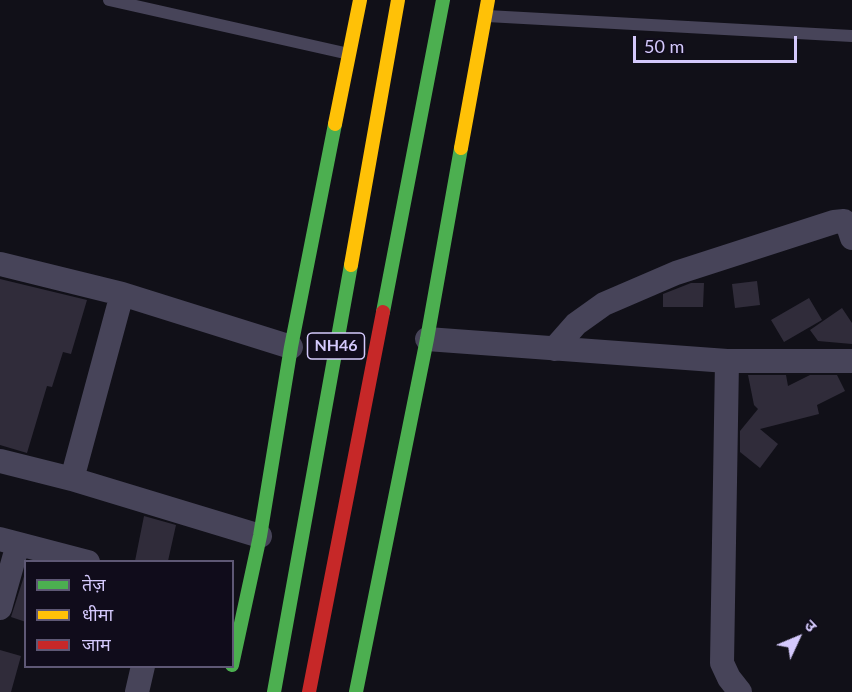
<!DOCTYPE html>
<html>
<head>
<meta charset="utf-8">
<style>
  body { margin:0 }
  #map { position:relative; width:852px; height:692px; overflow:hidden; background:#111018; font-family:Lato,"Noto Sans Devanagari",sans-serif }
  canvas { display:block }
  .legend { position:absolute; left:24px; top:560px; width:210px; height:108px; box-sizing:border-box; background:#100c1b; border:2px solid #5e5875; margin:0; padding:8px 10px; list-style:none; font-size:18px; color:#d4c9fc }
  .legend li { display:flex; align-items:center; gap:12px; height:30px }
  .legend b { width:30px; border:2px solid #5e5875 }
  .north { position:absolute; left:768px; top:608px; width:60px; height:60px; -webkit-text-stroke:4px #100c1b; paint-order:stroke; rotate:46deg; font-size:16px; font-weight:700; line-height:24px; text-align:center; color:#d4c9fc }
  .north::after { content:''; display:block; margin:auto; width:21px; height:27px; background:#d4c9fc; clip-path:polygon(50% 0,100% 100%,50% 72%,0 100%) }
  .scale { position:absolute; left:633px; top:36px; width:164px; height:27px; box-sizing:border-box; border:3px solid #d4c9fc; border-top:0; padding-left:8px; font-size:18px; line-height:21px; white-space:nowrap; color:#d4c9fc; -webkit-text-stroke:4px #100c1b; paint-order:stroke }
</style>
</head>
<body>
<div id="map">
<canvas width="852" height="692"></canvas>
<ul class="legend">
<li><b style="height:8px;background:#4caf50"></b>तेज़</li>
<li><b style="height:8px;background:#ffc107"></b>धीमा</li>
<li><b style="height:8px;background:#c62828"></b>जाम</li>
</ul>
<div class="north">उ</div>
<div class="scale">50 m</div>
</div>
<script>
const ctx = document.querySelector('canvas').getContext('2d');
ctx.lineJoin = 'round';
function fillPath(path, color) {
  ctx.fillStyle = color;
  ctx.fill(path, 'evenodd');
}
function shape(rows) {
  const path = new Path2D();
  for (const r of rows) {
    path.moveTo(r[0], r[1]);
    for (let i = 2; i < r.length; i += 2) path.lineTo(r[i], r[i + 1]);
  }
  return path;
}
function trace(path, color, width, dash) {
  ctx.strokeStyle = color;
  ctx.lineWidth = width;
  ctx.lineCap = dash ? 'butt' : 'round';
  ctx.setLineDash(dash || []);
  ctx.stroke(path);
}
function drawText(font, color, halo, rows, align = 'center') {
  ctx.font = font + ' Lato,sans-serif';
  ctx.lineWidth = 4.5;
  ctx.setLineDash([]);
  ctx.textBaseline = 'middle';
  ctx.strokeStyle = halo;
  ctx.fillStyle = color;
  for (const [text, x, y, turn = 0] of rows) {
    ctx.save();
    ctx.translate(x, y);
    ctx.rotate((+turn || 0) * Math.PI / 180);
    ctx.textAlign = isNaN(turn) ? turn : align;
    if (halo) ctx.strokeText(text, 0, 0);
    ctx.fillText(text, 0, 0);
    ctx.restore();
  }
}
const building = shape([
  [0,279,87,300,71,354,63,352,52,387,47,386,27,453,0,445],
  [757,281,760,305,735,308,732,284],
  [691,283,704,283,703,307,663,307,663,294],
  [809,298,822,320,784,342,771,320],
  [842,308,852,323,852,344,818,341,810,330],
  [748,375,786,375,788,386,810,375,837,375,845,391,817,405,819,414,760,429,778,444,760,468,740,452,740,431,758,409,754,405],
  [144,516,176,525,168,561,135,561],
  [26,570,26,622,11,617],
  [0,650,21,656,11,692,0,692]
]);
const lane = shape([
  [109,0,349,54],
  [487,16,852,36]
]);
const street = shape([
  [0,264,122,294,291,347],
  [427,339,727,361,852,361],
  [554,349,576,324,604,304,676,273,834,222,844,221,848,226,852,238],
  [727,361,722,663,729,678,740,692],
  [0,461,72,479,260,536],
  [72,479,122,294],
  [0,539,88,562],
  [0,608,18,544],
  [137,692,143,666]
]);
const fast = shape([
  [383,312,443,0],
  [232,665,260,536,291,347,335,124],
  [274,692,351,265],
  [356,692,427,339,461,148]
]);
const slow = shape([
  [335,124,360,0],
  [461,148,488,0],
  [351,265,398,0]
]);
const jam = shape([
  [309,692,383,312]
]);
const shields = [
  [336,346,57]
];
const shieldNames = [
  ["NH46",336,346]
];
fillPath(building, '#302c3a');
trace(lane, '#474459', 12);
trace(street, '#474459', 24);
trace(fast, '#4caf50', 14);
trace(slow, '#ffc107', 14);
trace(jam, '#c62828', 14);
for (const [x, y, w] of shields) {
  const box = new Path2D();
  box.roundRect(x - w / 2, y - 13, w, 26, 4.5);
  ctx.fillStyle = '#100c1b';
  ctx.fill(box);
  trace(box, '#d4c9fc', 1.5);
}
drawText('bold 16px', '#d4c9fc', null, shieldNames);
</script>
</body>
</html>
